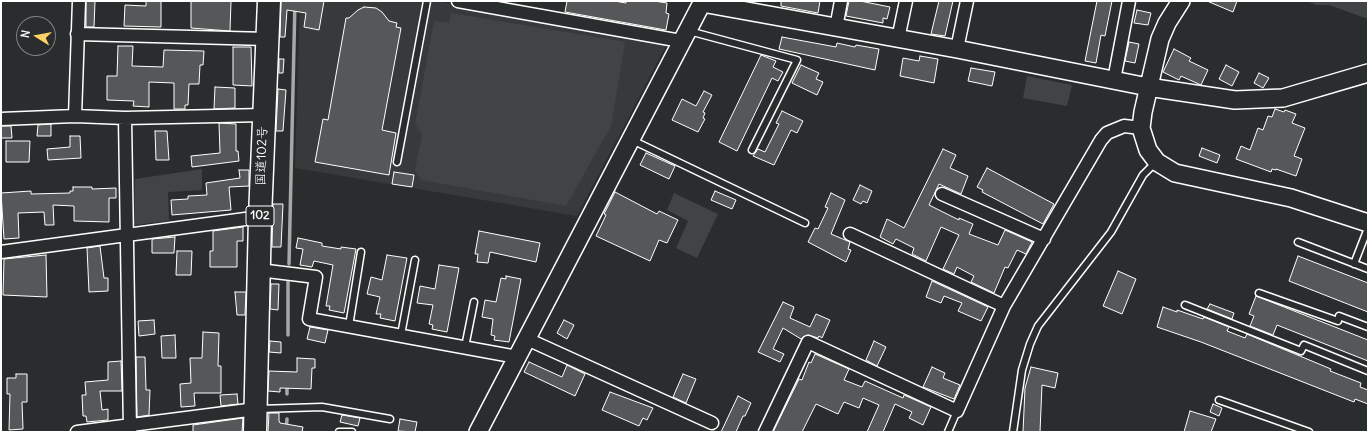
<!DOCTYPE html>
<html>
<head>
<meta charset="utf-8">
<style>
  body { margin:0 }
  #map { position:relative; width:1369px; height:433px; overflow:hidden; background:#2a2d2e; font-family:Delius,sans-serif }
  canvas { display:block }
  .frame { position:absolute; inset:0; border:2px solid #fff; pointer-events:none }
  .north { position:absolute; left:16px; top:16px; width:40px; height:40px; box-sizing:border-box; background:#2a2d2e; border:1px solid #7f8182; border-radius:50%; rotate:281deg; font-size:11px; font-weight:700; line-height:16px; text-align:center; color:#fff }
  .north::after { content:''; display:block; margin:auto; width:14px; height:18px; background:#ffd166; clip-path:polygon(50% 0,100% 100%,50% 72%,0 100%) }
</style>
</head>
<body>
<div id="map">
<canvas width="1369" height="433"></canvas>
<div class="frame"></div>
<div class="north">N</div>
</div>
<script>
const ctx = document.querySelector('canvas').getContext('2d');
ctx.lineJoin = 'round';
function fillPath(path, color) {
  ctx.fillStyle = color;
  ctx.fill(path, 'evenodd');
}
function shape(rows) {
  const path = new Path2D();
  for (const r of rows) {
    path.moveTo(r[0], r[1]);
    for (let i = 2; i < r.length; i += 2) path.lineTo(r[i], r[i + 1]);
  }
  return path;
}
function trace(path, color, width, dash) {
  ctx.strokeStyle = color;
  ctx.lineWidth = width;
  ctx.lineCap = dash ? 'butt' : 'round';
  ctx.setLineDash(dash || []);
  ctx.stroke(path);
}
function drawText(font, color, halo, rows, align = 'center') {
  ctx.font = font + ' Delius,"Klee One",sans-serif';
  ctx.lineWidth = 3.5;
  ctx.setLineDash([]);
  ctx.textBaseline = 'middle';
  ctx.strokeStyle = halo;
  ctx.fillStyle = color;
  for (const [text, x, y, turn = 0] of rows) {
    ctx.save();
    ctx.translate(x, y);
    ctx.rotate((+turn || 0) * Math.PI / 180);
    ctx.textAlign = isNaN(turn) ? turn : align;
    if (halo) ctx.strokeText(text, 0, 0);
    ctx.fillText(text, 0, 0);
    ctx.restore();
  }
}
const built = shape([
  [300,1,436,1,668,42,577,216,295,168]
]);
const green = shape([
  [1306,1,1368,1,1368,19,1329,5,1316,5],
  [451,13,625,42,611,126,566,206,421,180,415,170,422,134,415,124,434,21,449,23],
  [1027,76,1072,85,1067,106,1023,98],
  [202,169,202,190,168,192,169,221,134,225,135,179],
  [674,193,718,214,697,258,676,248,688,221,667,210]
]);
const stream = shape([
  [289,264,295,1],
  [288,335,288,282],
  [287,394,287,385],
  [286,432,287,419]
]);
const building = shape([
  [86,1,95,1,94,27,86,27,86,1],
  [146,1,161,1,161,27,124,26,125,5,146,6,146,1],
  [191,1,231,1,230,31,191,28,191,1],
  [281,1,324,1,319,30,304,27,306,13,287,10,285,37,280,37,281,1],
  [567,1,614,1,626,3,626,1,654,1,667,3,666,13,669,14,666,30,565,12,567,1],
  [781,1,820,1,818,13,781,6,781,1],
  [849,1,860,1,890,7,887,19,883,18,883,23,846,16,849,1],
  [939,1,953,1,945,36,931,34,939,1],
  [1097,1,1112,1,1105,36,1101,35,1096,63,1085,61,1097,1],
  [1207,1,1237,1,1233,12,1207,1],
  [364,7,376,8,382,12,389,21,397,23,396,27,401,28,382,130,396,133,389,175,315,162,323,119,328,120,346,18,349,18,358,10,364,7],
  [1137,10,1151,13,1148,25,1134,23,1137,10],
  [782,37,836,47,837,43,855,47,856,45,879,49,875,70,779,49,782,37],
  [1129,42,1139,44,1135,63,1125,61,1129,42],
  [118,46,133,46,132,66,163,67,164,50,204,51,203,65,200,65,199,84,189,84,188,105,185,105,185,109,174,109,174,83,149,82,149,107,133,106,134,101,107,100,107,76,117,76,118,46],
  [233,47,251,47,252,86,233,85,233,47],
  [1174,49,1191,58,1189,61,1208,70,1201,85,1181,76,1179,80,1163,72,1174,49],
  [761,55,776,61,773,67,783,72,778,81,772,78,737,151,719,142,761,55],
  [920,56,938,59,934,83,900,76,903,58,919,61,920,56],
  [279,59,284,59,283,73,279,73,279,59],
  [801,65,819,73,816,79,823,82,817,95,792,83,801,65],
  [1226,65,1239,72,1232,86,1219,79,1226,65],
  [971,68,995,72,992,86,968,81,971,68],
  [1259,73,1269,78,1263,88,1254,83,1259,73],
  [215,87,235,88,235,108,214,109,215,87],
  [278,89,286,90,283,131,276,131,278,89],
  [704,91,712,95,703,112,705,113,703,118,705,119,698,132,672,120,682,99,696,106,704,91],
  [1275,109,1284,112,1285,110,1296,114,1292,123,1305,128,1294,156,1302,159,1296,176,1276,169,1276,170,1272,169,1271,172,1236,159,1241,146,1250,150,1258,128,1263,130,1268,116,1272,117,1275,109],
  [782,111,803,121,797,133,791,130,774,165,753,156,758,149,765,152,779,124,776,123,782,111],
  [219,123,236,124,236,151,238,151,239,161,192,167,191,156,220,153,219,123],
  [51,124,51,136,37,136,38,125,51,124],
  [1,126,11,126,12,138,1,138,1,126],
  [155,131,167,131,169,160,156,160,155,131],
  [70,136,80,136,81,158,48,160,47,149,70,147,70,136],
  [6,141,30,141,29,162,6,162,6,141],
  [1202,148,1220,155,1217,163,1199,156,1202,148],
  [943,149,956,155,950,168,968,176,961,194,939,184,929,205,959,220,959,218,973,224,969,234,998,245,1005,230,1032,242,1026,254,1017,250,1008,268,1005,267,994,293,971,282,974,276,957,267,954,274,943,269,959,235,941,227,926,261,912,254,914,248,896,239,893,244,880,237,887,219,904,228,943,149],
  [646,153,675,166,669,179,640,165,646,153],
  [987,168,1054,204,1043,224,982,192,983,190,977,187,987,168],
  [239,170,249,170,249,186,229,187,231,210,172,215,171,200,188,199,188,196,207,195,206,183,240,178,239,170],
  [394,172,414,175,412,187,392,184,394,172],
  [860,185,872,191,867,203,863,201,861,204,853,200,860,185],
  [73,187,92,187,92,189,116,188,116,198,109,198,109,222,74,221,74,206,53,205,54,225,45,225,44,212,18,213,19,238,4,239,1,193,31,191,31,194,70,193,70,191,73,191,73,187],
  [715,191,736,200,732,209,711,200,715,191],
  [615,192,657,214,659,211,678,220,667,243,659,240,650,261,596,236,606,215,604,214,615,192],
  [831,193,845,200,831,234,850,242,848,249,851,250,846,262,808,242,815,228,818,229,828,208,825,207,831,193],
  [273,204,283,204,281,247,272,247,273,204],
  [243,227,243,241,237,241,237,267,210,267,210,251,213,251,213,231,243,227],
  [479,231,540,243,536,262,490,252,488,263,477,262,478,254,475,254,479,231],
  [175,237,174,253,152,253,152,239,175,237],
  [298,238,322,243,322,246,341,249,341,247,356,249,344,313,329,310,330,306,326,306,333,265,314,261,312,267,300,265,303,249,296,248,298,238],
  [100,246,104,278,108,278,108,291,89,292,87,248,100,246],
  [177,251,192,251,191,275,176,275,177,251],
  [46,255,47,297,3,295,4,259,46,255],
  [387,255,407,258,395,321,380,318,381,314,376,314,380,297,367,294,371,277,382,280,387,255],
  [1298,256,1368,283,1368,312,1289,281,1298,256],
  [439,265,459,268,447,332,432,329,433,325,429,324,433,305,417,303,420,286,435,289,439,265],
  [1118,271,1136,279,1122,314,1103,306,1118,271],
  [506,276,521,279,509,342,494,340,495,336,491,335,493,319,482,317,485,300,496,302,501,278,506,279,506,276],
  [932,281,988,307,981,321,958,311,962,303,944,296,941,303,926,297,932,281],
  [271,284,279,284,278,310,270,309,271,284],
  [235,292,246,292,245,315,237,315,235,292],
  [1256,296,1368,340,1368,361,1277,325,1273,335,1250,326,1254,316,1249,314,1256,296],
  [783,302,794,307,790,318,810,327,816,314,830,320,822,338,819,336,818,338,808,335,801,339,783,328,773,349,784,354,780,362,758,352,783,302],
  [1210,304,1234,313,1232,319,1207,309,1210,304],
  [1163,307,1177,312,1177,310,1203,319,1204,317,1229,327,1227,331,1245,338,1247,334,1331,369,1330,371,1361,383,1360,387,1368,390,1368,404,1355,399,1354,402,1201,342,1157,327,1163,307],
  [154,320,155,334,139,336,138,321,154,320],
  [564,320,574,325,567,339,557,333,564,320],
  [310,327,328,330,325,343,307,339,310,327],
  [203,332,219,333,218,366,221,366,221,393,194,393,195,406,181,407,180,384,191,383,190,358,202,358,203,332],
  [175,335,176,358,162,358,161,336,175,335],
  [270,341,281,342,281,353,269,352,270,341],
  [874,341,886,347,877,366,866,360,874,341],
  [815,354,849,369,844,380,862,387,865,381,903,398,904,395,931,407,923,425,909,418,912,412,895,404,883,432,867,432,879,405,863,398,859,408,844,402,838,414,816,404,802,432,773,432,799,379,802,380,809,362,811,363,815,354],
  [136,357,145,357,146,390,150,390,149,415,137,417,136,357],
  [297,358,315,359,315,368,312,368,311,389,280,388,280,392,268,391,269,371,297,372,297,358],
  [121,361,122,391,100,391,102,410,108,409,108,420,87,422,86,416,83,416,82,395,86,395,85,382,108,380,108,362,121,361],
  [529,362,562,377,567,365,585,374,575,396,524,372,529,362],
  [932,367,945,373,943,378,960,385,954,399,923,387,932,367],
  [1031,367,1058,373,1055,388,1042,385,1040,432,1023,432,1025,388,1031,367],
  [16,374,27,374,27,402,22,402,23,429,9,430,10,394,7,394,7,378,16,378,16,374],
  [683,374,696,379,686,403,673,397,683,374],
  [610,392,653,408,647,420,643,418,639,426,602,410,610,392],
  [237,394,238,404,221,406,220,395,237,394],
  [738,396,751,403,745,416,743,416,736,432,721,432,738,396],
  [1213,404,1222,408,1219,416,1210,412,1213,404],
  [1190,411,1216,419,1211,432,1184,432,1190,411],
  [269,413,279,413,279,421,280,423,303,427,302,432,268,432,269,413],
  [342,415,360,418,358,426,340,422,342,415],
  [243,418,242,432,193,432,193,425,243,418],
  [400,419,417,422,415,432,398,431,400,419]
]);
const lane = shape([
  [689,31,797,60,752,150],
  [632,140,805,223],
  [397,162,427,1],
  [1298,242,1368,269],
  [1354,264,1368,228],
  [1259,293,1338,321,1339,316,1368,327],
  [1185,305,1301,351,1304,345,1368,371],
  [349,326,361,252],
  [401,335,415,260],
  [465,347,474,302],
  [1219,400,1309,432],
  [259,409,322,407,390,419],
  [339,432,352,432],
  [948,432,957,411],
  [1013,432,1022,370,1030,344,1038,326,1111,232,1143,175,1156,162]
]);
const street = shape([
  [458,1,681,41],
  [836,28,841,1],
  [77,34,267,39],
  [898,39,906,1],
  [957,49,967,1],
  [1114,80,1129,1],
  [75,116,79,1],
  [125,118,130,432],
  [1,119,75,116,125,118,264,115],
  [942,194,1044,239],
  [850,234,1004,306],
  [1,252,260,217],
  [259,270,316,277,309,319,517,357],
  [527,339,712,423],
  [77,432,256,409],
  [765,432,808,342,957,411,1004,306,1101,140,1107,133,1124,126,1141,128]
]);
const secondary = shape([
  [1181,1,1167,23,1160,39,1143,112,1141,128,1148,150,1157,162,1175,173,1291,198,1368,223],
  [702,3,957,49,1148,87,1235,100,1283,98,1368,73],
  [478,432,703,1]
]);
const highway = shape([
  [255,432,260,217,269,1]
]);
const shields = [
  [260,216,28]
];
const shieldNames = [
  ["102",260,216]
];
const streetNames = [
  ["国道102号",262,156,-88]
];
fillPath(built, '#373a3b');
fillPath(green, '#414445');
trace(stream, '#a6a7a7', 3.5);
fillPath(building, '#555758');
trace(building, '#fff', 1);
trace(lane, '#fff', 9);
trace(street, '#fff', 15);
trace(secondary, '#fff', 20);
trace(highway, '#fff', 25);
trace(lane, '#2a2d2e', 6);
trace(street, '#2a2d2e', 12);
trace(secondary, '#2a2d2e', 17);
trace(highway, '#2a2d2e', 22);
for (const [x, y, w] of shields) {
  const box = new Path2D();
  box.roundRect(x - w / 2, y - 10, w, 20, 3);
  ctx.fillStyle = '#2a2d2e';
  ctx.fill(box);
  trace(box, '#fff', 1);
}
drawText('bold 12px', '#fff', null, shieldNames);
drawText('13px', '#fff', '#2a2d2e', streetNames);
</script>
</body>
</html>
